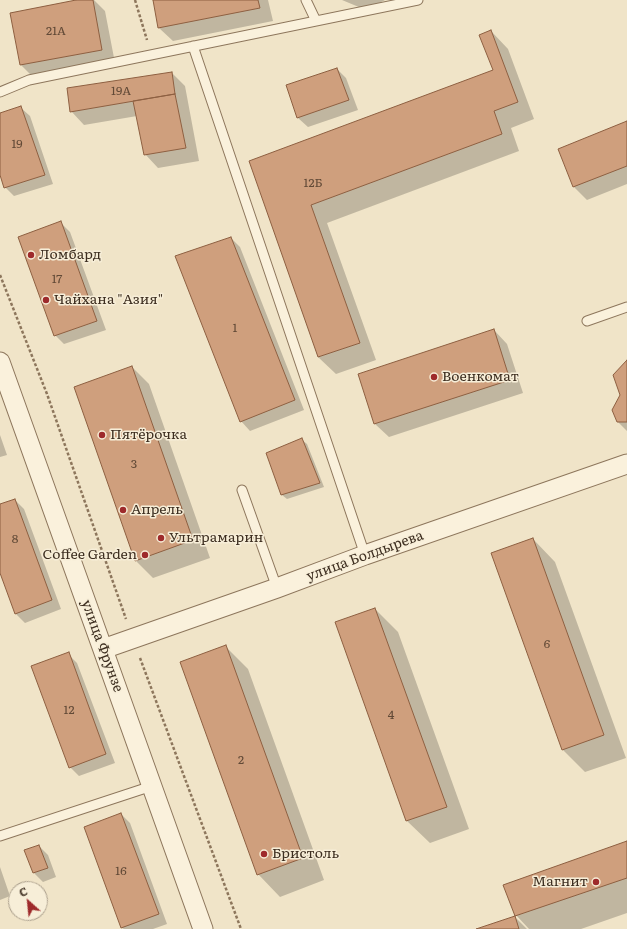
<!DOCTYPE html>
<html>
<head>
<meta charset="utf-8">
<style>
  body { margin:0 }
  #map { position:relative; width:627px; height:929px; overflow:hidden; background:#f0e4c8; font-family:Literata,serif }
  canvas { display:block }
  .north { position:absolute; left:8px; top:881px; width:40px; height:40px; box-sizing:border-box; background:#f7eed8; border:1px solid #ada18e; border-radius:50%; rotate:333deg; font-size:11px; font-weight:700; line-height:16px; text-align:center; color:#3d2e20 }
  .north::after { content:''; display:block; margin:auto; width:14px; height:18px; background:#9e2a2b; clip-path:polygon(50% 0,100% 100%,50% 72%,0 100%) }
</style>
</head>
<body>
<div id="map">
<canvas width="627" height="929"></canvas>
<div class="north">С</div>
</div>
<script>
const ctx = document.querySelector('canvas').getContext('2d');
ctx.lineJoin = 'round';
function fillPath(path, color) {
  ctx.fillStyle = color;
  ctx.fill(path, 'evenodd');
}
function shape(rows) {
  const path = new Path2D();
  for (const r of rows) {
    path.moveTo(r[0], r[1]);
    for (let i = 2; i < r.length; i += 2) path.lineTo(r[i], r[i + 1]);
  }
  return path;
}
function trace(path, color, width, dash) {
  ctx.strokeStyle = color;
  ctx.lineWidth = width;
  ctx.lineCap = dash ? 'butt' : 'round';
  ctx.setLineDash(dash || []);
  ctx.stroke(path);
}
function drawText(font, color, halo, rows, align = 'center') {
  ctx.font = font + ' Literata,serif';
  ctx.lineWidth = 3;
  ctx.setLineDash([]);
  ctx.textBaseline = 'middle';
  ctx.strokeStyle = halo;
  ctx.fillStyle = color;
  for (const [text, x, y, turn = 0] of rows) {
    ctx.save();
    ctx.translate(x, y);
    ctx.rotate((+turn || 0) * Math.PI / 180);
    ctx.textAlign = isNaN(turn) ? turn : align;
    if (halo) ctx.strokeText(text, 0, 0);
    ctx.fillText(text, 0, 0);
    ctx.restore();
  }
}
const shadow = shape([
  [81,0,94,0,105,11,115,63,34,78,21,65,11,13],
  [154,0,268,0,273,21,173,41,159,28],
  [342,0,385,0,366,10],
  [491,31,508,49,534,119,511,128,519,151,327,223,376,360,336,374,318,357,250,162,494,70],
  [337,69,346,78,358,110,308,127,298,118,287,86],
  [172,73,185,86,199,161,158,168,145,154,137,116,84,125,71,111],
  [20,107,30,116,53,184,14,196,5,187,0,172,0,114],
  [627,122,627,184,587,200,574,187],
  [60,222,70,232,106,330,64,344,55,335],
  [231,238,240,247,304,410,250,431,241,421],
  [494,330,507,344,523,393,389,437,375,424,359,375],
  [627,361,627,431,618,422,621,396],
  [132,367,149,384,210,558,153,578,136,561],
  [0,435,7,455,0,457],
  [302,440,307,444,324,487,287,499,282,495,267,454],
  [15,500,24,509,61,609,25,623,16,614,0,571,0,505],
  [533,539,555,562,626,758,585,772,563,750,492,554],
  [375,609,398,632,469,829,430,843,407,821,336,623],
  [226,647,248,669,324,880,280,897,258,874],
  [68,654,77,663,115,763,79,776,70,767],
  [121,814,130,823,167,924,153,929,124,929,122,928,85,827],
  [627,842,627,913,581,929,529,929,516,915],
  [39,846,48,855,56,877,43,882,34,873,26,851],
  [0,867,10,896,0,900],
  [515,917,527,929,479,929]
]);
const building = shape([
  [76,0,93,0,102,50,20,65,10,13,76,0],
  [153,0,258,0,260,8,158,28,153,0],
  [491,30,518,102,494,111,502,134,311,205,360,343,318,357,249,161,493,70,479,35,491,30],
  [337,68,349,100,297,118,286,85,337,68],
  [172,72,175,94,70,112,67,88,172,72],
  [175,94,186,148,144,155,133,101,175,94],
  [21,106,45,175,4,188,0,175,0,113,21,106],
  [627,121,627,166,573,187,558,149,627,121],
  [61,221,97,321,54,336,18,237,61,221],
  [231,237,295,400,240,422,175,256,231,237],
  [494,329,510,380,374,424,358,374,494,329],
  [627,360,627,422,617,422,612,410,620,395,613,375,627,360],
  [132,366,193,540,135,561,74,387,132,366],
  [302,438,320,483,281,495,266,453,302,438],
  [15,499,52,600,15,614,0,573,0,504,15,499],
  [533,538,604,735,562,750,491,553,533,538],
  [375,608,447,807,406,821,335,622,375,608],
  [226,645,303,858,257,875,180,662,226,645],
  [69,652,106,754,69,768,31,666,69,652],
  [121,813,159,914,121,928,84,827,121,813],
  [627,841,627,878,515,916,503,885,627,841],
  [39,845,48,868,33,873,24,850,39,845],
  [515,916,519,929,476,929,515,916]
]);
const path = shape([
  [135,0,147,40],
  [0,275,47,394,126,619],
  [140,658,241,929]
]);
const service = shape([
  [306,0,316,21],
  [193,46,365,555],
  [0,92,29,80,418,0],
  [587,321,627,307],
  [242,490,277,588],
  [0,836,152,786]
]);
const minor = shape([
  [0,362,203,929],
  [103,649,277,588,365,555,627,464]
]);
const markers = [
  [31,255,4,"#9e2a2b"],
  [46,300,4,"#9e2a2b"],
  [434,377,4,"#9e2a2b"],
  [102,435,4,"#9e2a2b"],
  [123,510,4,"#9e2a2b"],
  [161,538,4,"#9e2a2b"],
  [145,555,4,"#9e2a2b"],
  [264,854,4,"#9e2a2b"],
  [596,882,4,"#9e2a2b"]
];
const numberNames = [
  ["21А",56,31],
  ["19А",121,91],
  ["19",17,144],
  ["12Б",313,183],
  ["17",57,279],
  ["1",235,328],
  ["3",134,464],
  ["8",15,539],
  ["6",547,644],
  ["12",69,710],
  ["4",391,715],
  ["2",241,760],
  ["16",121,871]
];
const poiNames = [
  ["Ломбард",39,255],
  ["Чайхана \"Азия\"",54,300],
  ["Военкомат",442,377],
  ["Пятёрочка",110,435],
  ["Апрель",131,510],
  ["Ультрамарин",169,538],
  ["Coffee Garden",137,555,"right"],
  ["Бристоль",272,854],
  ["Магнит",588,882,"right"]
];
const streetNames = [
  ["улица Болдырева",365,556,-20],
  ["улица Фрунзе",102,646,70]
];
fillPath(shadow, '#0003');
fillPath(building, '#cf9f7d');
trace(building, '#8d5f41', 1);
trace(service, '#8d765c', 11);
trace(minor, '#8d765c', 21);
trace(path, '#8d765c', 2.5, [3, 2]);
trace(service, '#faf1dc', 9);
trace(minor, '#faf1dc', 19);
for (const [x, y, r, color] of markers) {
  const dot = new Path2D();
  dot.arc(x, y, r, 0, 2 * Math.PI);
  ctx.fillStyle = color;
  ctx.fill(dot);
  trace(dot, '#f7eed8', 1.5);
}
drawText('12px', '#624a37', null, numberNames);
drawText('14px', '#3d2e20', '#f7eed8', poiNames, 'left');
drawText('14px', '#3d2e20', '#f7eed8', streetNames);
</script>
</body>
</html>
